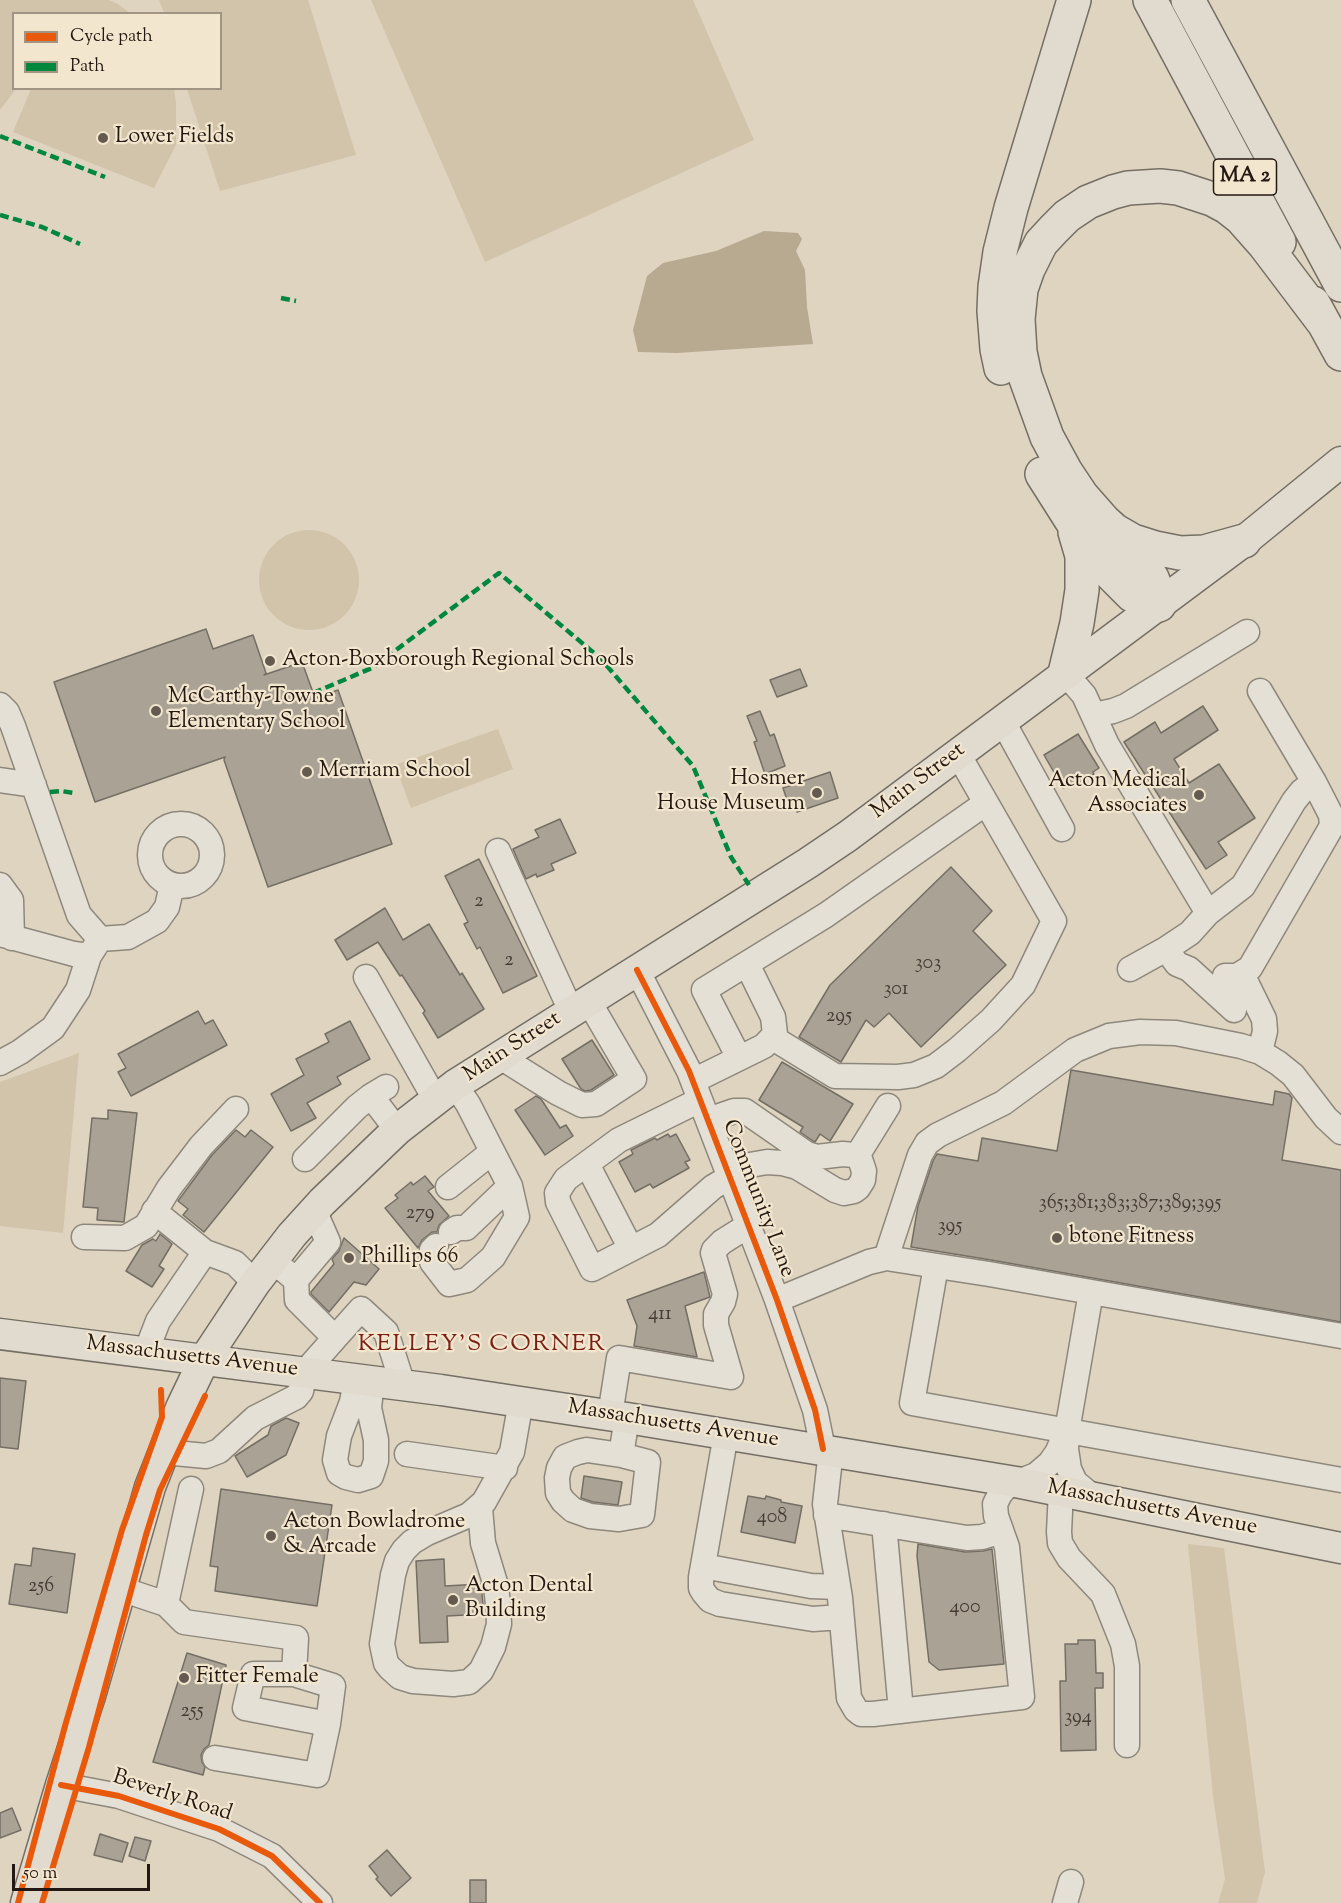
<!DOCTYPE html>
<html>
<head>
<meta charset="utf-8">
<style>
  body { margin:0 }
  #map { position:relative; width:1341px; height:1903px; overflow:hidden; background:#ded4c0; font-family:"Sorts Mill Goudy",serif }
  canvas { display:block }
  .legend { position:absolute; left:12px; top:12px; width:210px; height:78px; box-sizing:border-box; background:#f2e6ce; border:2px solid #a09483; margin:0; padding:8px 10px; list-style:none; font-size:18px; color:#241813 }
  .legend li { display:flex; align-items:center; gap:12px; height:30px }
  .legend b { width:30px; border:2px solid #a09483 }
  .scale { position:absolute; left:12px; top:1864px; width:138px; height:27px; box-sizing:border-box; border:3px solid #241813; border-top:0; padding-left:8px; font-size:18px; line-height:21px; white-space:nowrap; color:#241813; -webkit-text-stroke:4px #f2e6ce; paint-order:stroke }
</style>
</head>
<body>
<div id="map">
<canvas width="1341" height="1903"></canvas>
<ul class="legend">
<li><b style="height:8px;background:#e8590c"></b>Cycle path</li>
<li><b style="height:8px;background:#00873e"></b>Path</li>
</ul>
<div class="scale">50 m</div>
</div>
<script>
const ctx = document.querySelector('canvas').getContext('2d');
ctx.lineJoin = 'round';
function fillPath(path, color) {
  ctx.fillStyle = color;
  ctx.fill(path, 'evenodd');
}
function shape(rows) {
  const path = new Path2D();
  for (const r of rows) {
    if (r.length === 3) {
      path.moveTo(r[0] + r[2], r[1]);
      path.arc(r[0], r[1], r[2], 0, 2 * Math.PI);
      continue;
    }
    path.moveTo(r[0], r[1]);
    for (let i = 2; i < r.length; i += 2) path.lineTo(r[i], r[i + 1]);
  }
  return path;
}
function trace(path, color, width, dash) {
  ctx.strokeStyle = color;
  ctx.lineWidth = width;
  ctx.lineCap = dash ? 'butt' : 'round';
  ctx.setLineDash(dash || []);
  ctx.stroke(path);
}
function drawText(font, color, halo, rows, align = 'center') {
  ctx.font = font + ' "Sorts Mill Goudy",serif';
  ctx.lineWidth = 4.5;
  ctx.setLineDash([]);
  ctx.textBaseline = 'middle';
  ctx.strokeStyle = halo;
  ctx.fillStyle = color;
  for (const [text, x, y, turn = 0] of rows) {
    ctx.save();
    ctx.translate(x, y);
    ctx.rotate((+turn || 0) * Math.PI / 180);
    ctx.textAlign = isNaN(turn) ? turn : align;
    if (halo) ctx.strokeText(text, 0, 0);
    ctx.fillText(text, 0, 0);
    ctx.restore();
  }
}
const green = shape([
  [0,0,109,0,118,4,130,13,14,14,14,88,16,89,0,110],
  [159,0,308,0,356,155,220,191,187,89,220,88,220,14,164,13],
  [371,0,693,0,754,140,485,262],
  [31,89,174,89,176,103,176,145,154,188,13,132],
  [309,580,50],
  [498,729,513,769,411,808,395,765],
  [79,1053,63,1233,0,1226,0,1082],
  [1188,1544,1224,1548,1265,1872,1257,1903,1218,1903,1225,1879,1213,1796]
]);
const water = shape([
  [764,231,798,233,802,239,796,251,805,270,807,307,813,344,677,353,638,352,633,330,647,276,663,263,716,251]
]);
const building = shape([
  [206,629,213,649,253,635,266,673,264,675,302,662,315,698,338,690,392,844,268,887,224,760,225,757,95,802,54,682,206,629],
  [800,669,807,686,777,697,770,680,800,669],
  [1203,706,1218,730,1174,759,1189,783,1219,764,1255,818,1218,842,1227,855,1206,869,1124,742,1155,722,1161,733,1203,706],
  [760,711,770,736,774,734,785,766,765,774,754,742,757,741,747,716,760,711],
  [1078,734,1099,768,1093,772,1094,774,1076,784,1063,788,1044,755,1078,734],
  [830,772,838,798,797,812,795,804,789,806,783,788,830,772],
  [560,819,576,853,551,864,554,870,537,877,536,874,526,879,513,849,539,837,535,830,560,819],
  [479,859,537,976,503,993,480,947,477,949,464,924,468,922,445,876,479,859],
  [951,867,992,911,973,931,1006,965,921,1047,889,1013,874,1027,866,1020,841,1062,799,1037,830,985,951,867],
  [385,908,403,940,429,924,460,975,462,973,484,1009,438,1038,423,1013,425,1011,402,975,400,976,378,942,347,960,335,940,385,908],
  [198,1011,205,1024,213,1020,227,1045,131,1096,118,1072,126,1068,118,1054,198,1011],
  [350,1021,370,1059,337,1077,341,1084,307,1103,316,1118,291,1131,271,1094,304,1075,296,1059,329,1042,325,1034,350,1021],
  [592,1040,614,1075,591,1090,585,1091,581,1089,562,1059,592,1040],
  [782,1062,853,1104,830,1141,820,1134,815,1142,813,1141,800,1132,803,1127,759,1100,782,1062],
  [1071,1070,1273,1105,1275,1091,1289,1094,1292,1098,1282,1160,1341,1170,1341,1322,991,1260,911,1247,918,1206,933,1161,937,1154,978,1161,982,1138,1057,1151,1071,1070],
  [536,1096,541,1099,560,1128,566,1125,573,1136,545,1155,515,1110,536,1096],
  [108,1110,137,1113,124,1222,97,1220,98,1208,83,1207,92,1118,108,1119,108,1110],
  [236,1130,245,1137,251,1130,273,1147,204,1232,183,1215,188,1209,178,1201,212,1155,236,1130],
  [668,1134,670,1137,676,1134,690,1160,685,1162,689,1168,653,1188,650,1184,635,1192,619,1162,633,1154,631,1150,655,1138,657,1140,668,1134],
  [425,1176,434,1187,428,1191,449,1216,439,1225,437,1232,432,1232,422,1240,418,1248,385,1208,398,1198,395,1195,411,1182,413,1185,425,1176],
  [160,1234,172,1244,159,1266,164,1269,152,1287,126,1271,142,1245,153,1239,156,1241,160,1234],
  [344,1238,379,1269,366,1285,354,1282,329,1312,311,1294,311,1292,334,1264,332,1259,339,1251,344,1238],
  [704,1272,710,1297,685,1306,697,1357,634,1346,637,1326,627,1300,704,1272],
  [0,1378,26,1381,18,1449,0,1447,0,1378],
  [286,1418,299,1423,286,1455,247,1477,235,1456,268,1435,271,1426,286,1418],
  [584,1476,622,1482,618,1505,593,1502,581,1498,584,1476],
  [221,1489,332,1505,317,1606,215,1591,218,1567,210,1566,221,1489],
  [748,1496,765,1499,766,1496,781,1500,781,1502,802,1506,795,1543,741,1532,748,1496],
  [918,1544,965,1552,983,1551,992,1549,1004,1664,939,1670,929,1662,917,1556,918,1544],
  [33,1548,75,1554,67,1613,9,1604,15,1564,31,1566,33,1548],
  [444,1559,445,1586,481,1584,484,1614,447,1616,448,1642,420,1643,416,1561,444,1559],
  [1078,1640,1095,1640,1096,1673,1103,1673,1103,1688,1095,1688,1096,1750,1061,1751,1060,1681,1066,1681,1065,1644,1078,1644,1078,1640],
  [187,1653,226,1665,209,1745,204,1749,201,1755,202,1762,205,1767,203,1775,153,1762,187,1653],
  [12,1808,21,1830,0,1838,0,1813,12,1808],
  [100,1834,128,1843,122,1862,94,1855,100,1834],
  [135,1837,151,1841,145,1861,129,1856,135,1837],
  [387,1850,411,1878,391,1896,376,1879,378,1877,369,1866,387,1850],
  [470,1880,486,1880,486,1903,470,1903,470,1880]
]);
const minor = shape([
  [1065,673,1084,695,1107,745,1208,913],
  [1260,691,1314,782],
  [0,705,7,712,13,726,79,915,100,939],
  [1094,715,1113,711,1126,706,1247,632],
  [1002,720,1062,829],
  [0,780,34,785],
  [1314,782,1331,815,1332,826,1250,968,1237,976,1225,976,1234,1010,1189,969,1177,964,1166,949,1190,933,1208,913,1243,886,1294,801,1302,791,1314,782],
  [181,855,31],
  [498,851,571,1011],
  [0,885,11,900,12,938],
  [0,934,74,954,89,956],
  [100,939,128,937,157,921,167,907,172,885],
  [1130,969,1166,949],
  [637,970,689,1071,777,1300,815,1410,823,1449],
  [1242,974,1264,1019,1265,1031,1260,1052],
  [366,977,435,1099],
  [773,1038,835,1076,898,1077,914,1075,936,1066,957,1050,991,1020,1023,985,1054,921,958,754],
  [499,1056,558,1093,582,1105,596,1104,634,1079,588,1000],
  [739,1058,704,990,826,915,986,803],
  [0,1063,20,1052,53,1028,78,990,89,956,100,939],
  [693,1081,764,1046,775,1034,773,1017,747,964],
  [371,1096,397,1130],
  [700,1100,619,1140,566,1179,557,1193,558,1202,592,1269,658,1235,713,1187,730,1177],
  [708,1120,734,1111,745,1111,807,1154,817,1157,843,1154,854,1155,860,1159,864,1171,863,1180,858,1188,854,1191,844,1193,835,1190,797,1167,782,1163,767,1162,727,1169],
  [857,1156,888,1106],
  [305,1159,357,1107,371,1096,386,1087],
  [587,1164,631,1249],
  [448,1187,492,1152],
  [154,1211,205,1252,235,1263,255,1283],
  [451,1232,457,1228,466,1228,510,1186],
  [84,1237,125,1238,146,1226,169,1188,201,1146,236,1109],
  [436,1246,432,1250,432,1262,449,1284,467,1280,493,1257,517,1217,510,1186,468,1104,455,1085],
  [886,1258,920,1155,927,1143,938,1135,1003,1103,1075,1050,1109,1036,1140,1032,1176,1033,1241,1046,1260,1052,1278,1063,1293,1075,1326,1118,1341,1132],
  [936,1266,912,1403,1341,1480],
  [296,1280,328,1242,314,1210],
  [1091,1292,1067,1431,1066,1449,1069,1469,1075,1482,1093,1497],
  [777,1300,869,1262,886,1258,989,1274,1341,1336],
  [335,1338,361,1309,386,1332,403,1385],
  [146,1352,158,1321,205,1252],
  [356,1379,352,1402,339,1436,335,1460,339,1473,346,1477,358,1480,371,1476,376,1461,376,1440,369,1408,372,1381],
  [610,1415,619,1358,731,1377,716,1325,716,1314,723,1302,725,1294,713,1253,714,1250,722,1242,749,1225],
  [726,1434,701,1577,701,1588,704,1593,710,1600,720,1604,813,1619,841,1617],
  [831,1450,825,1504,840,1598,849,1698,856,1710,861,1714,873,1714,1022,1697,1007,1547,996,1516,995,1504,1000,1494,1006,1487,1036,1475,1050,1463,1057,1453,1067,1431],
  [164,1452,206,1456,219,1451,255,1418,296,1397,301,1391,305,1372,335,1338,297,1300,296,1280,272,1260],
  [407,1454,505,1468],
  [621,1455,587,1450,578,1452,565,1457,559,1468,557,1478,558,1493,563,1501,573,1510,590,1516,619,1519,642,1515,648,1462,621,1455,627,1418],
  [1061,1491,1059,1532,1060,1543,1069,1558,1103,1594,1123,1644,1127,1666,1127,1745],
  [480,1508,483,1543,496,1586,498,1604,499,1624,493,1647,481,1671,469,1682,453,1684,413,1681,400,1677,390,1668,386,1663,382,1644,393,1575,397,1561,404,1550,412,1542,427,1533,469,1515,484,1502,512,1452,521,1401],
  [826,1515,967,1538,982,1537,1001,1531],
  [884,1524,901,1711],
  [703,1566,811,1586,838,1587],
  [121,1589,166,1604,191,1489],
  [166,1604,184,1622,296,1638,294,1674,253,1674,245,1708,328,1724,333,1686,294,1674],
  [215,1758,317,1775,328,1724],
  [61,1785,119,1796,219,1829,272,1856,320,1903],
  [1065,1903,1071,1882]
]);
const major = shape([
  [0,1334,441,1390,627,1418,1016,1482,1341,1548],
  [26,1903,61,1785,90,1696,150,1487,181,1408,204,1360,255,1283,292,1235,322,1202,397,1130,455,1085,808,863,848,836,1244,541,1341,462]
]);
const highway = shape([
  [1150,0,1279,242],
  [1188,0,1341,285],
  [1313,303,1341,354],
  [1001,368,997,349,994,311,995,287,1000,252,1011,208,1074,0],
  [1042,474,1087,545,1106,569,1132,595,1145,602,1159,605,1157,591,1152,578,1141,562,1117,535],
  [1244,541,1204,552,1180,553,1155,548,1133,541,1114,530,1104,521,1082,496,1066,472,1047,437,1025,376,1020,352,1018,319,1021,289,1028,269,1041,243,1054,229,1067,216,1088,202,1113,192,1128,188,1160,186,1178,188,1212,199,1227,207,1241,218,1264,244,1323,322],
  [1065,673,1077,623,1082,590,1082,556,1075,532]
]);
const quiet = shape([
  [0,136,105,177],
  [0,215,42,227,80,244],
  [281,298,296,301],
  [313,693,372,668,499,573,601,659,693,766,731,857,749,885],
  [50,792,61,791,74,793]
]);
const cycleway = shape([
  [637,970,689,1071,777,1300,815,1410,823,1449],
  [61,1785,119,1796,219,1829,272,1856,320,1903],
  [18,1903,65,1726,122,1530,162,1417,161,1390],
  [42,1903,89,1747,146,1535,160,1490,205,1396]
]);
const markers = [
  [103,138,6,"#655a50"],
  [270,661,6,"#655a50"],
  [156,711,6,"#655a50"],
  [307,772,6,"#655a50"],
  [817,793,6,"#655a50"],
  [1199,795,6,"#655a50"],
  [1057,1238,6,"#655a50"],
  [349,1258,6,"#655a50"],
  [271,1536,6,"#655a50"],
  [453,1600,6,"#655a50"],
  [184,1678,6,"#655a50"]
];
const numberNames = [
  ["2",479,903],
  ["2",509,962],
  ["303",928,965],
  ["301",896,991],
  ["295",839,1018],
  ["365;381;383;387;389;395",1130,1205],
  ["279",420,1215],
  ["395",950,1228],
  ["411",660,1316],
  ["408",772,1519],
  ["256",41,1588],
  ["400",965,1609],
  ["255",192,1713],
  ["394",1078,1719]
];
const shields = [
  [1245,177,63]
];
const shieldNames = [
  ["MA 2",1245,177]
];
const poiNames = [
  ["Lower Fields",115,138],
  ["Acton-Boxborough Regional Schools",282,661],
  ["McCarthy-Towne",168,698],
  ["Elementary School",168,723],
  ["Merriam School",319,772],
  ["Hosmer",805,780,"right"],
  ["House Museum",805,805,"right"],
  ["Acton Medical",1187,782,"right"],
  ["Associates",1187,807,"right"],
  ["btone Fitness",1069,1238],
  ["Phillips 66",361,1258],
  ["Acton Bowladrome",283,1523],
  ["& Arcade",283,1548],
  ["Acton Dental",465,1587],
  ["Building",465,1612],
  ["Fitter Female",196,1678]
];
const streetNames = [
  ["Main Street",919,782,-37],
  ["Main Street",513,1048,-33],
  ["Community Lane",757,1199,69],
  ["Massachusetts Avenue",192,1358,7],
  ["Massachusetts Avenue",673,1425,9],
  ["Massachusetts Avenue",1152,1509,11],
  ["Beverly Road",172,1797,18]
];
const neighbourhoodNames = [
  ["KELLEY'S CORNER",482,1346]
];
fillPath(green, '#d2c4aa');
fillPath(water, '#b8a991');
fillPath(building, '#aaa295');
trace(building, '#746e64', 1.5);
trace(minor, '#8e877c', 27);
trace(major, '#746e64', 33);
trace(highway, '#746e64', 36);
trace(minor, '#e5e0d6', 24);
trace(major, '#e1dace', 30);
trace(highway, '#e1dace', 33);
trace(quiet, '#00873e', 4.5, [9, 4.5]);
trace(cycleway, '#e8590c', 6);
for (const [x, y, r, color] of markers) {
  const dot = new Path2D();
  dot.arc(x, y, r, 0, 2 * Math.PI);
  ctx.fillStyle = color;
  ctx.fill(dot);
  trace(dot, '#f2e6ce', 2);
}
drawText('20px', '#463a34', null, numberNames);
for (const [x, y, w] of shields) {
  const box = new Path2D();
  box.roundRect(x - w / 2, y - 18, w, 36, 4.5);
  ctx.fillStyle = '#f2e6ce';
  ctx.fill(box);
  trace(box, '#241813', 1.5);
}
drawText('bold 21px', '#241813', null, shieldNames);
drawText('22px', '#241813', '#f2e6ce', poiNames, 'left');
drawText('22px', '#241813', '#f2e6ce', streetNames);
ctx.letterSpacing = '1.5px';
drawText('24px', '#7a1f14', '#f2e6ce', neighbourhoodNames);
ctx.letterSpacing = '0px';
</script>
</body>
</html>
